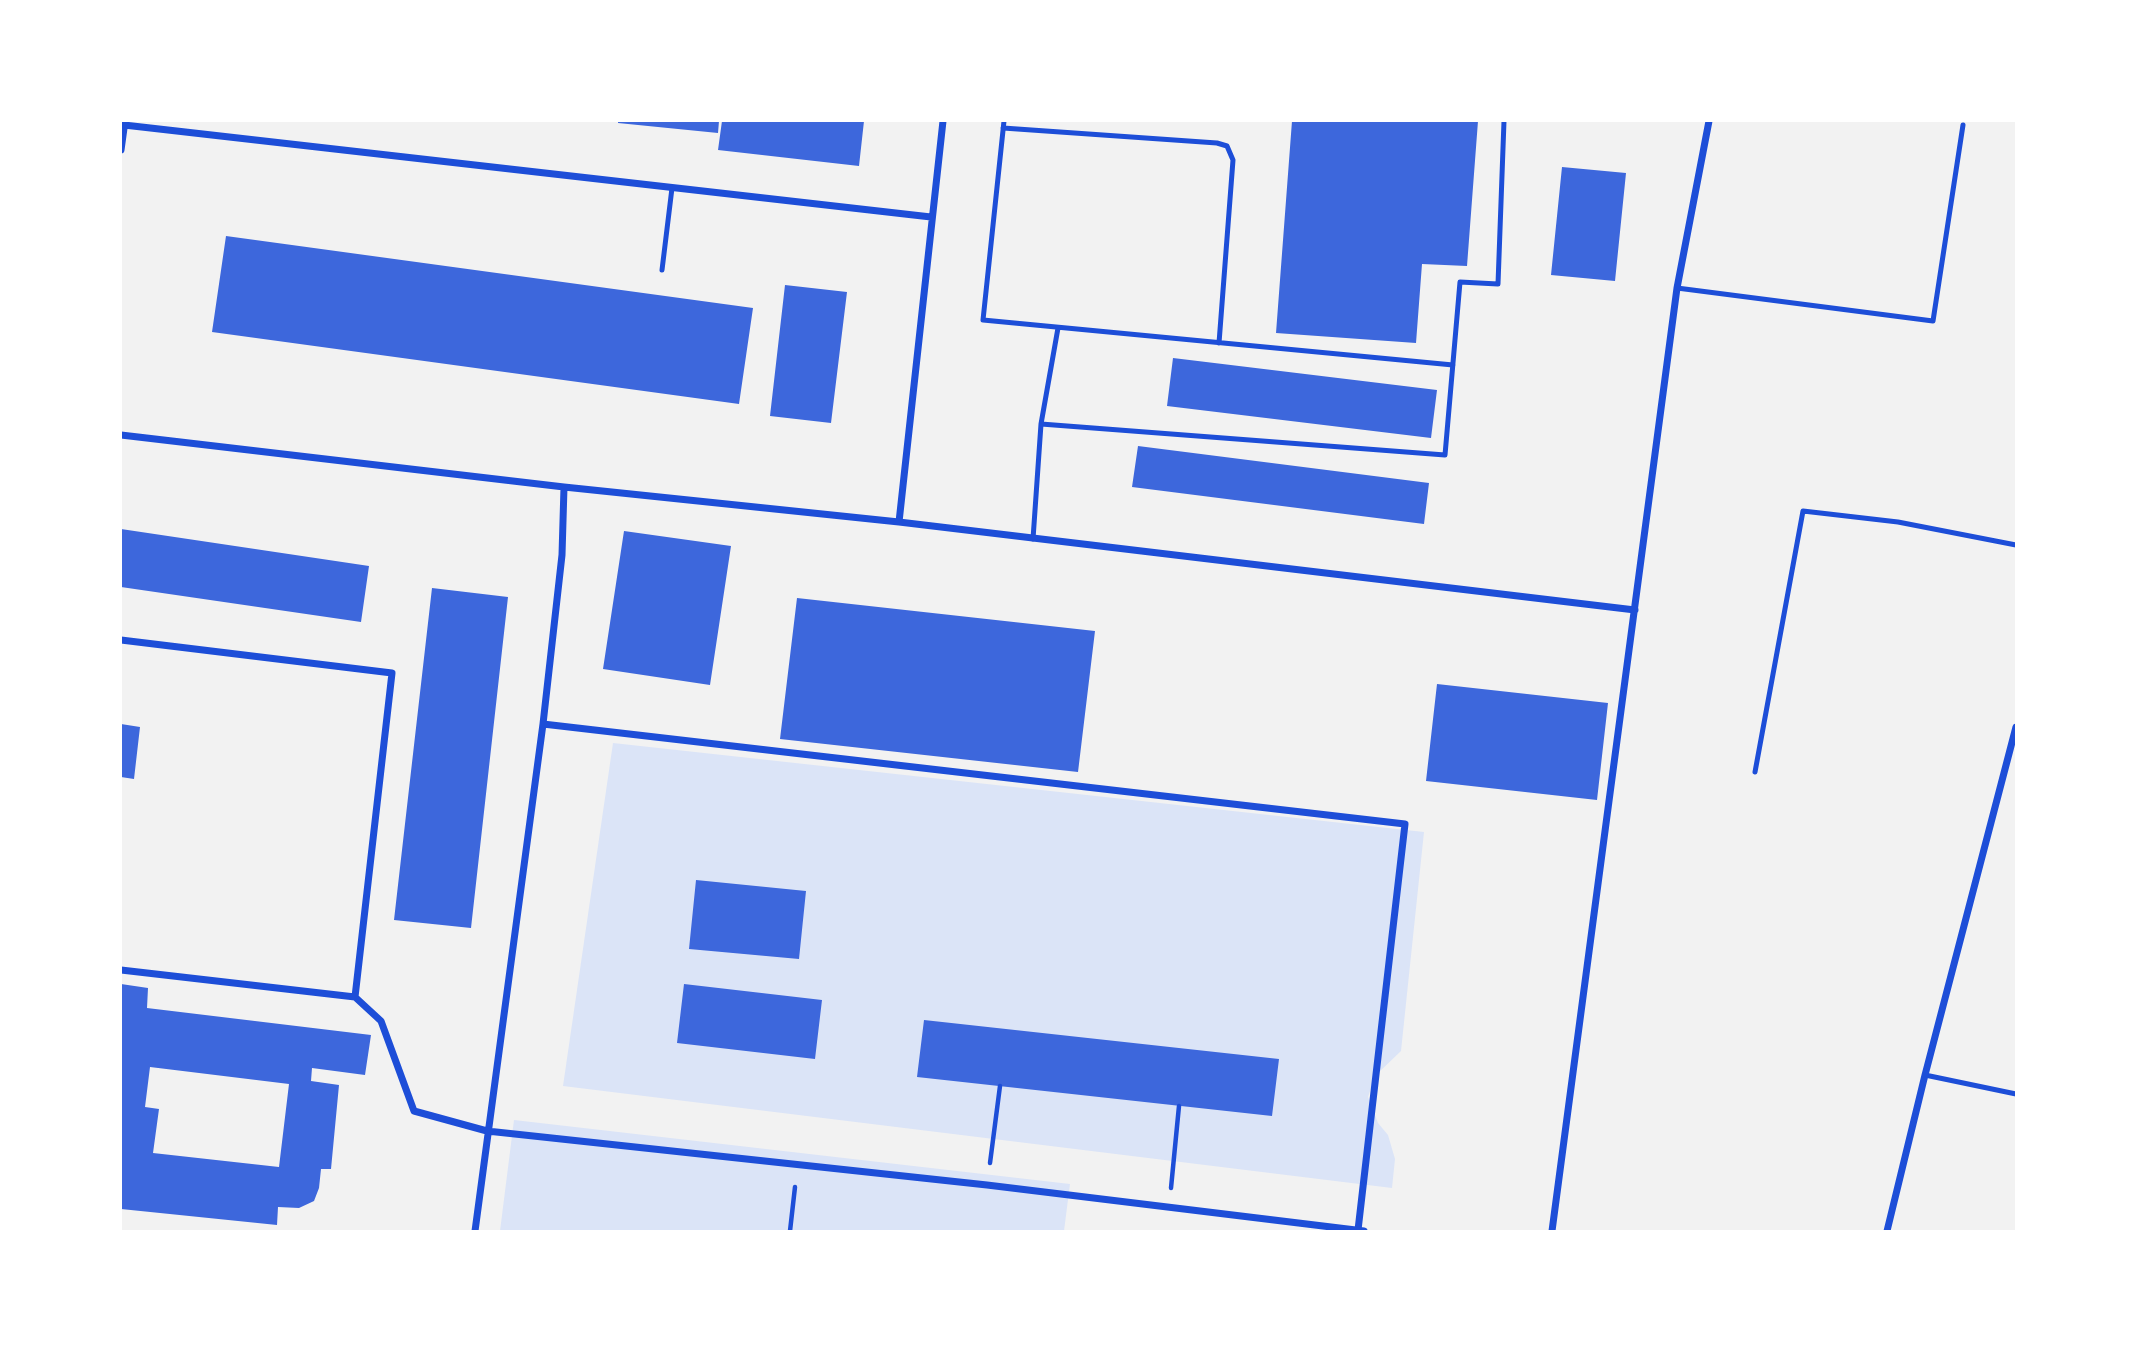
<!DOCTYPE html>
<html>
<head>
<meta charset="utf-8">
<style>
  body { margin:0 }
  #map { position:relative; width:2137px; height:1352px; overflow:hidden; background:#f2f2f2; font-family:"Noto Serif",serif }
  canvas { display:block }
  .frame { position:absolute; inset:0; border:122px solid #fff; pointer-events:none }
</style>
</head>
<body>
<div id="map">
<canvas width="2137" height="1352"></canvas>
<div class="frame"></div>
</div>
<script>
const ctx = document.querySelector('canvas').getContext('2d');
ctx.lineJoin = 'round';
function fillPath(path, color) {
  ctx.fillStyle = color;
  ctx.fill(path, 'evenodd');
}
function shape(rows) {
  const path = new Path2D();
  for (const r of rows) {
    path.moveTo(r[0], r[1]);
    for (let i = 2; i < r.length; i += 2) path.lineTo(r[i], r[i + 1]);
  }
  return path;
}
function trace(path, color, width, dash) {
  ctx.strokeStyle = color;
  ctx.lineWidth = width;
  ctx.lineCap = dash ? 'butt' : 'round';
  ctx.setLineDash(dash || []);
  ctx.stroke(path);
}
const green = shape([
  [613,743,1424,832,1401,1051,1375,1076,1368,1097,1378,1123,1388,1135,1395,1159,1392,1188,563,1086],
  [514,1120,1070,1184,1064,1231,500,1231]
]);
const building = shape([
  [618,121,719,121,718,133,618,123],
  [722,121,864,121,859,166,718,150],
  [1292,121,1478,121,1467,266,1422,264,1416,343,1276,333],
  [1562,167,1626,173,1615,281,1551,275],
  [226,236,753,308,739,404,212,332],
  [785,285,847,292,831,423,770,416],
  [1173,358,1437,390,1431,438,1167,406],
  [1138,446,1429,483,1424,524,1132,487],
  [121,529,369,566,361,622,121,587],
  [624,531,731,546,710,685,603,669],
  [432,588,508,597,471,928,394,920],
  [797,598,1095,631,1078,772,780,739],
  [1437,684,1608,703,1597,800,1426,781],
  [121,724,140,727,134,779,121,777],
  [696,880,806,891,799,959,689,949],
  [121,984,148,988,147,1008,371,1035,365,1075,312,1068,311,1081,339,1085,331,1169,321,1169,319,1188,314,1201,299,1208,278,1207,277,1225,121,1209],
  [150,1067,289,1084,279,1167,153,1153,159,1109,145,1107],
  [684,984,822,1000,815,1059,677,1043],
  [924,1020,1279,1059,1272,1116,917,1077]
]);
const path = shape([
  [990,1163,1000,1086],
  [1171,1188,1179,1106],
  [790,1231,795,1187]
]);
const service = shape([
  [1004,121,983,320,1453,365],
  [1003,128,1217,143,1227,146,1233,160,1219,343],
  [662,270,672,188],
  [1677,288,1933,321,1963,125],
  [1041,424,1445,455,1460,282,1498,284,1504,121],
  [1033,539,1041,424,1058,328],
  [1755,772,1803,511,1898,522,2016,545],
  [1925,1075,2016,1094]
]);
const minor = shape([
  [124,125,931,217],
  [121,150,125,121],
  [121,435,564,487,899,522,1635,610],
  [899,522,943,121],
  [121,640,392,673,355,997,381,1021,414,1111,487,1131,987,1185,1364,1231],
  [543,724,1405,824,1358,1230],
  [121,970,355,997],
  [475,1231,543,724,562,555,564,487],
  [1552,1231,1677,288,1709,121],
  [1887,1231,1925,1075,2016,727]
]);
fillPath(green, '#dbe4f7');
fillPath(building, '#3d67dc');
trace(path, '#1d4ed8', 4.5);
trace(service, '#1d4ed8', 5);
trace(minor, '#1d4ed8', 7);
</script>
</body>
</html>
